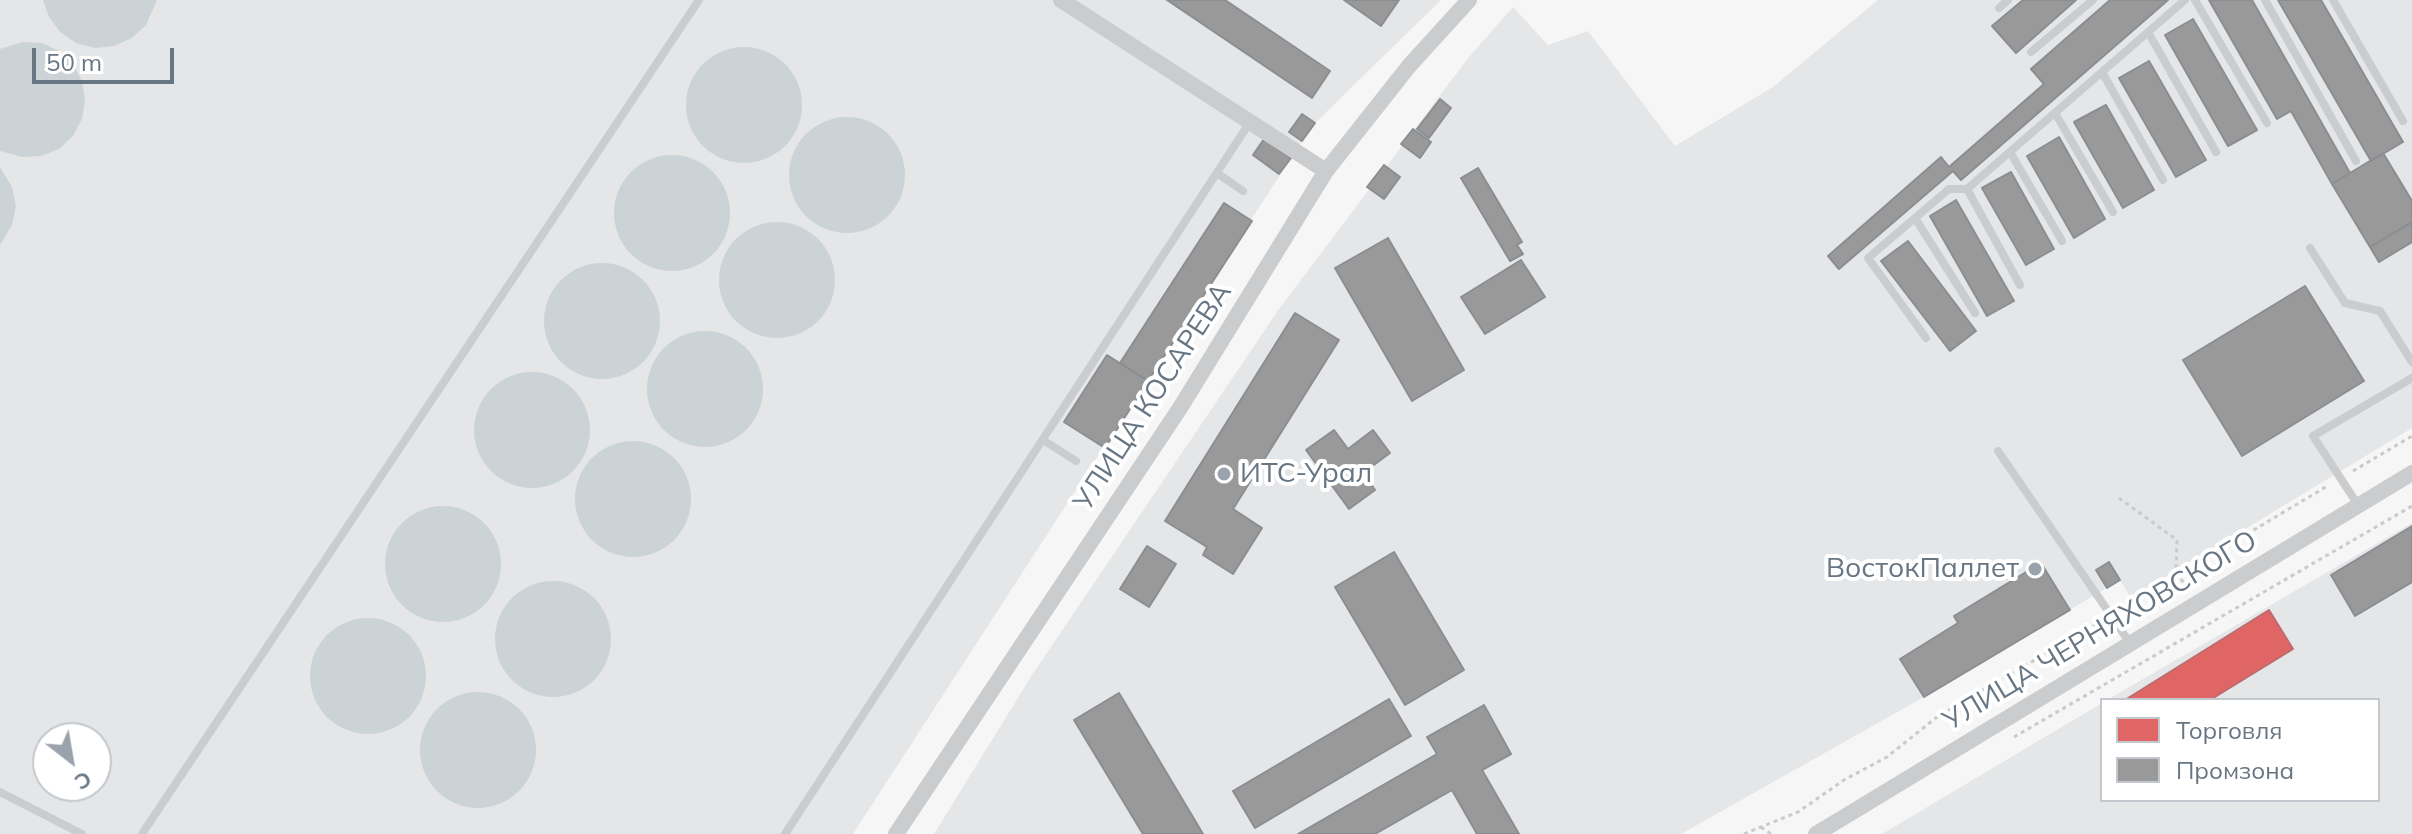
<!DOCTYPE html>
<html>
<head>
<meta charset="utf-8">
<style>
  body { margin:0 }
  #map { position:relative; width:2412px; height:834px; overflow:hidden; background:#f6f6f6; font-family:Mulish,sans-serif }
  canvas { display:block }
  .legend { position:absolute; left:2100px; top:698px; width:280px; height:104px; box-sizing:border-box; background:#fff; border:2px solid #c3c8ce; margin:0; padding:10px 14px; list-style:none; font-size:24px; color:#687684 }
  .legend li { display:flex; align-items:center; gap:16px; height:40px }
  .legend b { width:40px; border:2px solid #c3c8ce }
  .north { position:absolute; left:32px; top:722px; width:80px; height:80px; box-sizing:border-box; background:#fff; border:2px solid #c3c8ce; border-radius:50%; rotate:149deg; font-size:22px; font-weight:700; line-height:32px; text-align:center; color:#687684 }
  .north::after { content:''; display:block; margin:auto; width:28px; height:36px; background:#9aa3ac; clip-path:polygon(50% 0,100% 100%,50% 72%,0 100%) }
  .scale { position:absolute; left:32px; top:48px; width:142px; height:36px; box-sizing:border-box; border:4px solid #687684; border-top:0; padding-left:10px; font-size:24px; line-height:28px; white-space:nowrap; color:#687684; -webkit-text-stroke:6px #fff; paint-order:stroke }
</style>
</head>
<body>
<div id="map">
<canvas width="2412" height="834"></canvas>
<ul class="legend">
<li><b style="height:22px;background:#e06666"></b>Торговля</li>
<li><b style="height:22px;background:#999"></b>Промзона</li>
</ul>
<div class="north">С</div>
<div class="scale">50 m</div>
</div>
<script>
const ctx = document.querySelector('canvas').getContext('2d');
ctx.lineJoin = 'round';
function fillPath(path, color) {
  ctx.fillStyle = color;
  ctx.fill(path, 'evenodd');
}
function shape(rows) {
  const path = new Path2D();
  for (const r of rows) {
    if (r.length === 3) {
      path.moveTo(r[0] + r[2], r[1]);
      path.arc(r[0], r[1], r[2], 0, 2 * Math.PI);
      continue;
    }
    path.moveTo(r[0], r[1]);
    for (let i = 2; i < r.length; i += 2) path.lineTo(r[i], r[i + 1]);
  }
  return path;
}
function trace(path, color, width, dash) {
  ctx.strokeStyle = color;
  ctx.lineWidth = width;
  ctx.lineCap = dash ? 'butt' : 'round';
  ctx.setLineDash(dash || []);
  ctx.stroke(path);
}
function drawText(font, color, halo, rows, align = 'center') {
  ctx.font = font + ' Mulish,sans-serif';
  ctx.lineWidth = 8;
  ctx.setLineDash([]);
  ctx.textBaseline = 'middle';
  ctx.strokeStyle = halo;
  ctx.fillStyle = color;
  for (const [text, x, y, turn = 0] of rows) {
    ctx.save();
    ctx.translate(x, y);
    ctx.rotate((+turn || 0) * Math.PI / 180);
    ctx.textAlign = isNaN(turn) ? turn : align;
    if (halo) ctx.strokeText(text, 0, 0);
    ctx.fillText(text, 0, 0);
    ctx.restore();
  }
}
const built = shape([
  [0,0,1441,0,1315,123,1302,141,853,834,0,834],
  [48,738,96,738,96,786,48,786],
  [1878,0,2023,0,1993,26,2016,53,2076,0,2110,0,2031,69,2044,84,1949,167,1941,158,1828,255,1839,269,1953,171,1961,179,2168,0,2209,0,2291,111,2333,183,2350,173,2252,0,2278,0,2371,161,2403,142,2321,0,2412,0,2412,428,2131,598,2120,580,1924,697,1681,834,934,834,1032,675,1279,309,1469,57,1513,7,1548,45,1588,31,1675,146,1773,87],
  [2193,19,2257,130,2229,146,2165,35],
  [2149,61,2206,160,2176,177,2119,78],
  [2106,105,2154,190,2123,208],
  [2058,138,2105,219,2074,238,2027,156],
  [2011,172,2054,248,2026,264,1983,187],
  [1956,201,2013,300,1987,315,1930,216],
  [1908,241,1976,331,1950,351,1882,261],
  [2412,523,2412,834,1882,834,2102,703,2102,800,2378,800,2378,700,2107,700]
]);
const water = shape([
  [43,0,157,0,146,25,132,38,114,46,95,48,76,43,60,32,49,17],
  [23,42,42,43,59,51,73,64,82,81,85,100,82,119,73,136,59,149,41,156,22,157,0,151,0,49],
  [744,105,58],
  [847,175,58],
  [672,213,58],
  [0,167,12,187,16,206,12,225,0,245],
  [777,280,58],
  [602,321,58],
  [705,389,58],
  [532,430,58],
  [633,499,58],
  [443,564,58],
  [553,639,58],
  [368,676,58],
  [478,750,58]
]);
const shops = shape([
  [2269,610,2293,649,2210,700,2125,700,2269,610]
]);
const industry = shape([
  [1167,0,1225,0,1330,71,1312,98,1167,0],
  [1344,0,1399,0,1381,26,1344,0],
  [2023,0,2076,0,2016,53,1992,26,2023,0],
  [2110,0,2168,0,1961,180,1953,171,1839,269,1828,256,1941,157,1949,167,2044,84,2031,69,2110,0],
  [2209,0,2252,0,2350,173,2332,184,2291,111,2277,119,2209,0],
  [2278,0,2321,0,2403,142,2371,161,2278,0],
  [2193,19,2257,130,2228,146,2165,35,2193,19],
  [2149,61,2206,160,2176,177,2119,78,2149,61],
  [1440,99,1451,108,1429,138,1417,129,1440,99],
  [2106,105,2154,190,2123,208,2074,122,2106,105],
  [1302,114,1315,123,1302,141,1289,132,1302,114],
  [1413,129,1431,142,1420,158,1401,144,1413,129],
  [2059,137,2105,219,2074,238,2027,156,2059,137],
  [1264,139,1291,158,1279,174,1253,155,1264,139],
  [2383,153,2412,201,2412,222,2370,247,2332,184,2383,153],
  [1384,165,1400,177,1384,199,1367,187,1384,165],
  [1478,168,1522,242,1517,245,1523,254,1510,261,1461,178,1478,168],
  [2011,172,2054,249,2026,265,1982,188,2011,172],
  [1956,200,2014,301,1987,316,1930,216,1956,200],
  [1224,203,1252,221,1148,381,1120,363,1224,203],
  [2412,222,2412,242,2379,262,2370,247,2412,222],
  [1388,238,1464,370,1412,401,1335,268,1388,238],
  [1908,241,1976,331,1950,351,1881,261,1908,241],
  [1521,260,1545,297,1485,334,1461,297,1521,260],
  [2305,286,2364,381,2242,456,2183,360,2305,286],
  [1295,313,1339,340,1233,509,1262,528,1233,574,1203,555,1207,547,1165,521,1295,313],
  [1107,355,1148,381,1105,448,1064,422,1107,355],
  [1334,430,1348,449,1373,430,1390,453,1363,473,1375,490,1349,509,1306,450,1334,430],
  [2412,526,2412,582,2355,616,2331,575,2412,526],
  [1147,546,1176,564,1149,607,1120,589,1147,546],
  [1394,552,1464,670,1405,705,1335,587,1394,552],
  [2109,562,2120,580,2107,588,2096,570,2109,562],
  [2041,563,2070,610,1924,697,1900,659,1958,623,1954,616,2041,563],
  [1119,693,1203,834,1143,834,1074,720,1119,693],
  [1389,699,1411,736,1255,828,1233,791,1389,699],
  [1484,705,1511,754,1482,770,1519,834,1477,834,1452,790,1375,834,1298,834,1437,754,1427,737,1484,705]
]);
const path = shape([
  [2353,471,2412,436],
  [2119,498,2177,540,2176,571,2188,590],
  [2123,608,2329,485],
  [2014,737,2412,506],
  [1761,827,1771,834],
  [1744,834,1798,812,1844,780,1887,757,1937,717,2100,622]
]);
const lane = shape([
  [2195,0,2267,123],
  [2265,0,2356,161],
  [2333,0,2403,121],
  [1999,8,2008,0],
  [2148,32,2216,152],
  [2031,52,2093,0],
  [2102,72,2163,180],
  [2055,113,2113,212],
  [2010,152,2062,241],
  [1217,173,1243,191],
  [1967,189,2020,285],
  [1915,218,1975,313],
  [2310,248,2345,303,2380,311,2412,362],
  [1926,338,1868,258,1949,189,1967,189,2185,0],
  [1043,440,1076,461],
  [1998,451,2130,643],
  [2358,505,2313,436,2412,378],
  [0,792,82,834],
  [142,834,699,0],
  [785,834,1250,122]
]);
const street = shape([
  [1061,0,1326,171],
  [896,834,1180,408,1326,171,1409,66,1469,0],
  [1816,834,2412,473]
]);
const markers = [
  [1224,474,8,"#9aa3ac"],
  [2035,569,8,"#9aa3ac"]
];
const streetNames = [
  ["УЛИЦА КОСАРЕВА",1153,397,-57],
  ["УЛИЦА ЧЕРНЯХОВСКОГО",2100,631,-31]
];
const poiNames = [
  ["ИТС-Урал",1240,474],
  ["ВостокПаллет",2019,569,"right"]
];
fillPath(built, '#e5e6e7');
fillPath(water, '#ccd3d6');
fillPath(shops, '#e06666');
trace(shops, '#bc6b6f', 2);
fillPath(industry, '#999');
trace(industry, '#8a8e93', 2);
trace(path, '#c9cacb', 3, [4, 4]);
trace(lane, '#cbcccd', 8);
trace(street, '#cbcccd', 16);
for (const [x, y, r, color] of markers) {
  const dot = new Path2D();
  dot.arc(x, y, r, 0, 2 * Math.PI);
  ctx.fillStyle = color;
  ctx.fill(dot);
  trace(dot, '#fff', 3);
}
drawText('28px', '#687684', '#fff', streetNames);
drawText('28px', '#687684', '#fff', poiNames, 'left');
</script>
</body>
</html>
